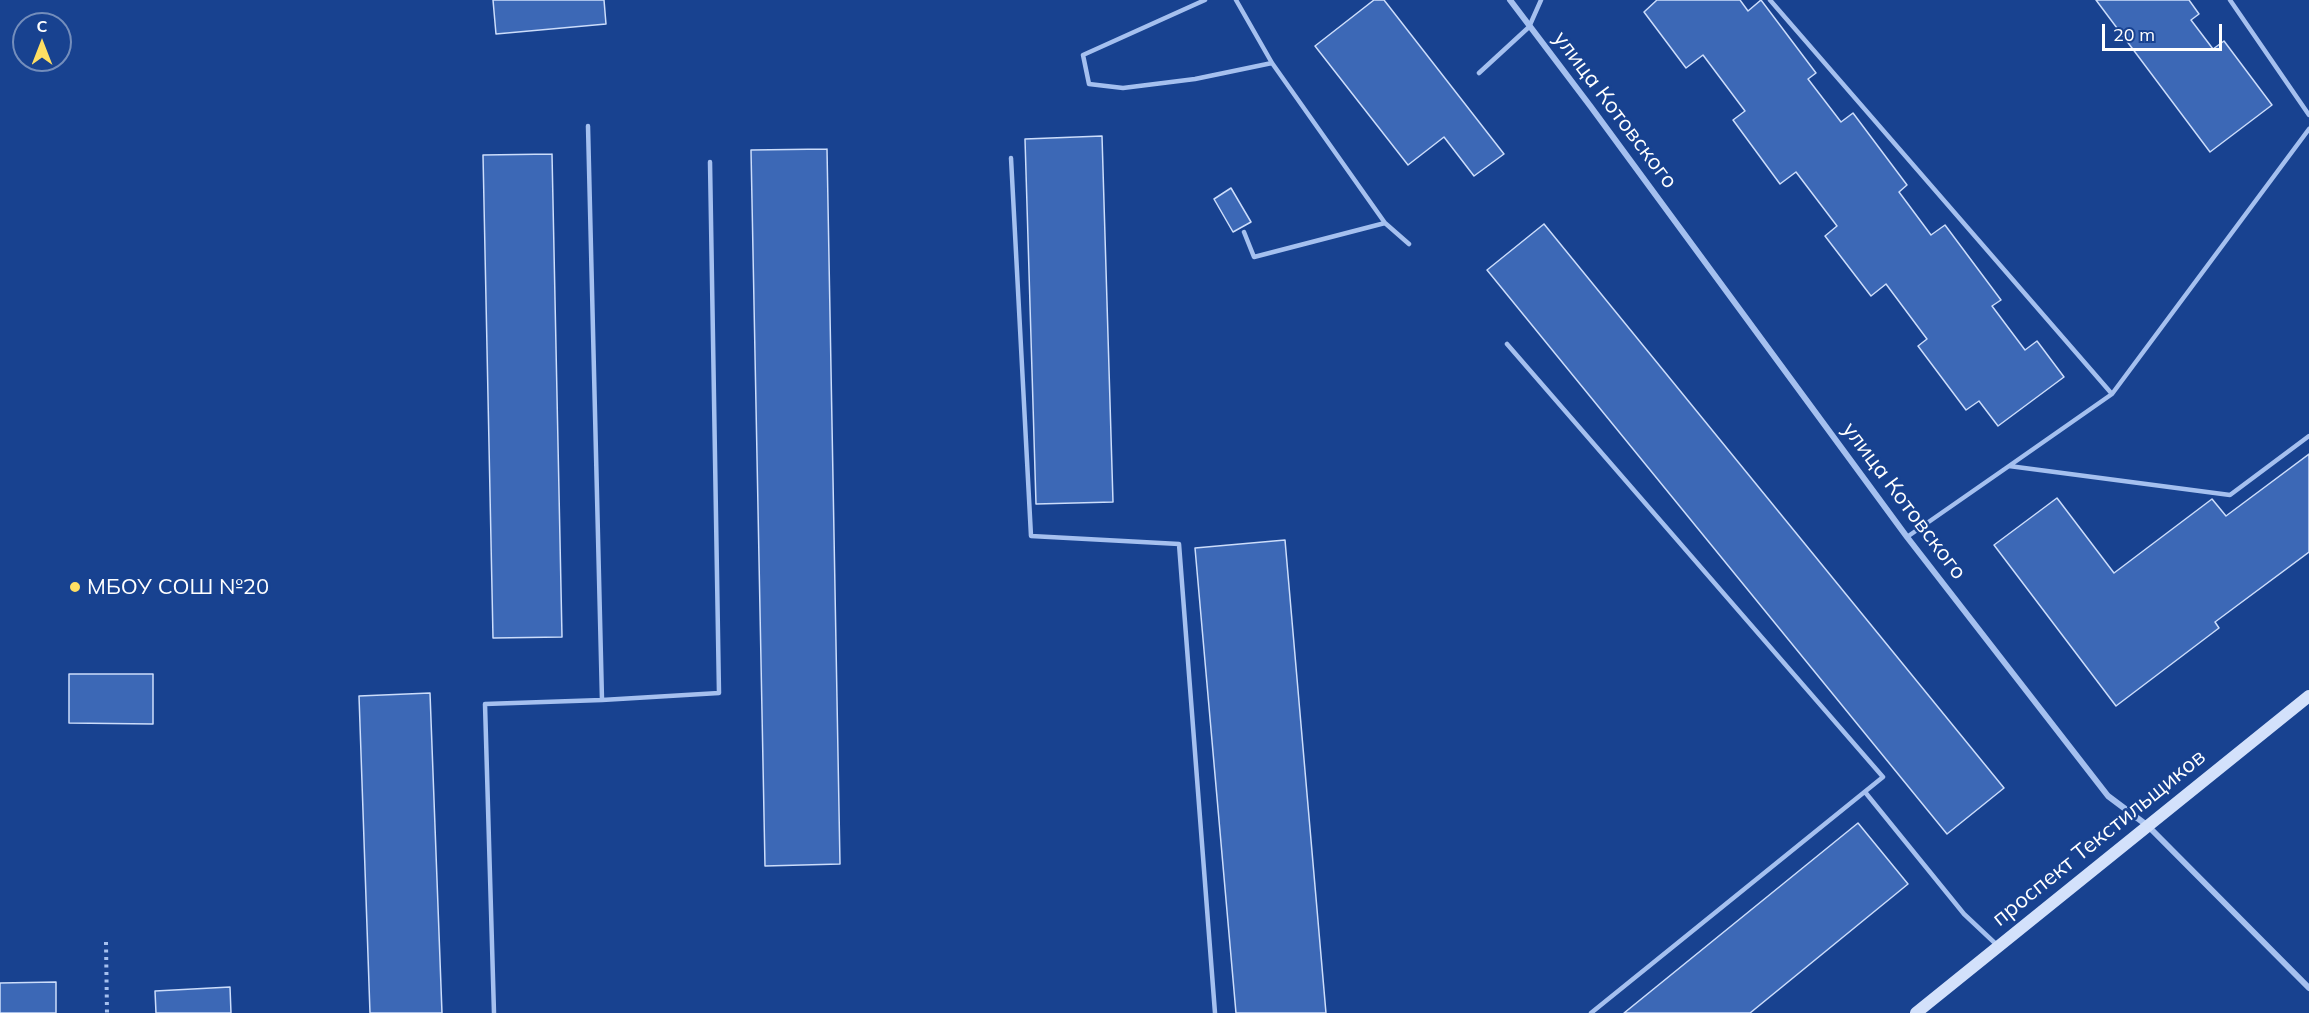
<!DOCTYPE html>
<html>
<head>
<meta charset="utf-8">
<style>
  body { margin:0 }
  #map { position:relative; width:2309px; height:1013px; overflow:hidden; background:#184290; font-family:Mulish,sans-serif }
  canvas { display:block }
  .north { position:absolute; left:12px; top:12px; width:60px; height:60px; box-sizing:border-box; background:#184290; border:2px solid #748ebc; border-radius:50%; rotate:0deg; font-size:16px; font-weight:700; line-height:24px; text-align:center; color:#fff }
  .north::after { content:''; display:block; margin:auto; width:21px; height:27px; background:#ffdf63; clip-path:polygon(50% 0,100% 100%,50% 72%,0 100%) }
  .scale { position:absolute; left:2102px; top:24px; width:120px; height:27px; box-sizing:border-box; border:3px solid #fff; border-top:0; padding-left:8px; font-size:18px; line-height:21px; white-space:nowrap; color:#fff; -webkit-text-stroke:4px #184290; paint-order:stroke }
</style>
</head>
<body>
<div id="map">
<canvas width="2309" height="1013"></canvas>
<div class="north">С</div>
<div class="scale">20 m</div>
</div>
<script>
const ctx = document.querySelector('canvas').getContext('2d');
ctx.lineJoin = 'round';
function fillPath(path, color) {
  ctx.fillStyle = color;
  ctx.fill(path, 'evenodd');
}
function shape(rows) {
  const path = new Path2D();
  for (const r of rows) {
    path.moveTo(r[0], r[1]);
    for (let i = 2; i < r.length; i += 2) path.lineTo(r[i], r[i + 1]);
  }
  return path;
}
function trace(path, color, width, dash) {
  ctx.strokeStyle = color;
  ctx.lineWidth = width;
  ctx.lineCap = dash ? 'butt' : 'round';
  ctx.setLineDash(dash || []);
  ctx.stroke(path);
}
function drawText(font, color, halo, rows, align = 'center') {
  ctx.font = font + ' Mulish,sans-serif';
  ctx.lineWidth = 5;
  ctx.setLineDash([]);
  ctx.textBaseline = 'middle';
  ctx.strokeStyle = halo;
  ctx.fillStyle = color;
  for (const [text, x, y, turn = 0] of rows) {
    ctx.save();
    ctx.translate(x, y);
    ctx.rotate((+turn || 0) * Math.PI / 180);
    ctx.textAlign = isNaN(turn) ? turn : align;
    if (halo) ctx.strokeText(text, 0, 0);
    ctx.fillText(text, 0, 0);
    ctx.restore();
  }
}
const building = shape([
  [493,0,604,0,606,24,496,34,493,0],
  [1374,0,1384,0,1504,154,1474,176,1444,137,1408,165,1315,46,1374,0],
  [1657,0,1740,0,1748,11,1761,0,1816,73,1808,79,1841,122,1853,113,1907,185,1899,192,1931,235,1945,225,2001,300,1992,306,2025,350,2037,341,2064,377,1998,426,1979,401,1966,410,1918,346,1927,339,1886,284,1871,296,1825,236,1837,226,1796,172,1780,184,1733,120,1745,111,1703,55,1686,68,1644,12,1657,0],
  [2096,0,2189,0,2199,14,2191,20,2213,49,2224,41,2272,105,2210,152,2096,0],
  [1102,136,1113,502,1036,504,1025,139,1102,136],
  [827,149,840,864,765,866,751,150,827,149],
  [552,154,562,637,493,638,483,155,552,154],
  [1231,188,1251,222,1233,232,1214,199,1231,188],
  [1544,224,2004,788,1947,834,1487,270,1544,224],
  [2309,454,2309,552,2215,622,2219,628,2116,706,1994,545,2057,498,2114,573,2212,499,2226,516,2309,454],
  [1285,540,1326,1013,1236,1013,1195,548,1285,540],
  [69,674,153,674,153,724,69,723,69,674],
  [430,693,442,1013,370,1013,359,696,430,693],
  [1858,823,1908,884,1750,1013,1624,1013,1858,823],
  [56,982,56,1013,0,1013,0,983,56,982],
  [230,987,231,1013,156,1013,155,991,230,987]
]);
const path = shape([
  [106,942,107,1013]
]);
const lane = shape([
  [1205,0,1083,55,1089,84,1123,88,1195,79,1272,63],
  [1236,0,1272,63,1385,223],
  [1770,0,2112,394,2009,466,2230,495,2309,436],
  [2230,0,2309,115],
  [1479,73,1529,27,1541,0],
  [1011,158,1031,536,1179,544,1215,1013],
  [1244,232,1254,257,1385,223,1409,244],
  [1507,344,1883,777,1591,1013],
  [2112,394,2309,129],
  [1907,537,2009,466],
  [602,700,719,693,710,162],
  [1865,792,1964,914,1998,946],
  [494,1013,485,704,602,700,588,126]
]);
const street = shape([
  [1510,0,1591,107,1907,537,2108,796,2148,826,2309,988]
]);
const secondary = shape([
  [1916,1013,2309,696]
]);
const markers = [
  [75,587,6,"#ffdf63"]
];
const streetNames = [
  ["улица Котовского",1615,110,53],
  ["улица Котовского",1904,501,53],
  ["проспект Текстильщиков",2099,838,-39]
];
const poiNames = [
  ["МБОУ СОШ №20",87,587]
];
fillPath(building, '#3c68b6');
trace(building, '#ccddfb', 1.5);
trace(path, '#a5c0ef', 4, [3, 4.5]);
trace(lane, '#a5c0ef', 4.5);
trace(street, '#a5c0ef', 6);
trace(secondary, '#d3e1fb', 12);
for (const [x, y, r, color] of markers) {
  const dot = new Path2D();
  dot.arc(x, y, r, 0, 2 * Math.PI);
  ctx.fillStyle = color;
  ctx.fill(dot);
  trace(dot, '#184290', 2);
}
drawText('22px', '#fff', '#184290', streetNames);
drawText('22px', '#fff', '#184290', poiNames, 'left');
</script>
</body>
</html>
